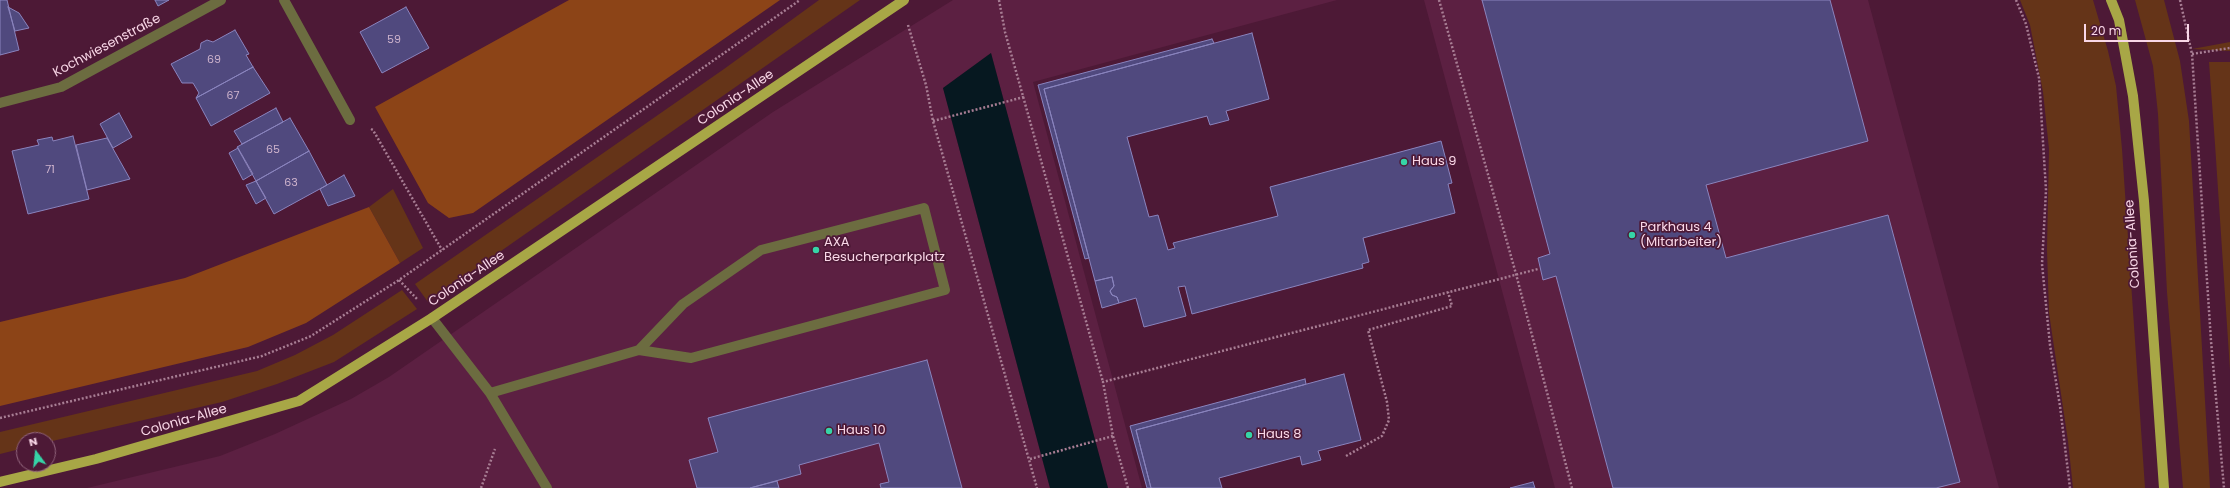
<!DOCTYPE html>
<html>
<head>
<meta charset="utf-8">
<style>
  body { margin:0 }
  #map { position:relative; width:2230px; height:488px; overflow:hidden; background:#4d1936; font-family:Poppins,sans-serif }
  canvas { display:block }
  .north { position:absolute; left:16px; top:432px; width:40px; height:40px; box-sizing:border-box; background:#4d1936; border:1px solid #92657d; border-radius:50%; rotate:345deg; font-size:11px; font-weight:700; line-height:16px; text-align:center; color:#f9d7e7 }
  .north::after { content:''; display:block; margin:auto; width:14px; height:18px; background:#36d4a7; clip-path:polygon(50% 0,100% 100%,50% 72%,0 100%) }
  .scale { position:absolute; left:2084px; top:24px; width:105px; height:18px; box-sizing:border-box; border:2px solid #f9d7e7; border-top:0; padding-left:5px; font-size:12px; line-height:14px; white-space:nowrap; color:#f9d7e7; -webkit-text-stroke:3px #4d1936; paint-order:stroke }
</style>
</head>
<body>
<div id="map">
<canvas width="2230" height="488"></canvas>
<div class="north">N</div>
<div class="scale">20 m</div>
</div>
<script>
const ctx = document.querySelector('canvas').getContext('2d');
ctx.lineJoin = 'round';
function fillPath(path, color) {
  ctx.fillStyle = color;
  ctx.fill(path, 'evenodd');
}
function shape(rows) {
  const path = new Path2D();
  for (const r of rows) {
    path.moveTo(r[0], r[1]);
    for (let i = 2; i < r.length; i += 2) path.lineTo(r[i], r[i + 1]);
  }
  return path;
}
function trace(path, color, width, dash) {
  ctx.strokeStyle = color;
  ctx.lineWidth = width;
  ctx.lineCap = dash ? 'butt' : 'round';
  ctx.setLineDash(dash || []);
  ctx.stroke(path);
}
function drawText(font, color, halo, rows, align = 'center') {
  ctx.font = font + ' Poppins,sans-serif';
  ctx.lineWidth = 3.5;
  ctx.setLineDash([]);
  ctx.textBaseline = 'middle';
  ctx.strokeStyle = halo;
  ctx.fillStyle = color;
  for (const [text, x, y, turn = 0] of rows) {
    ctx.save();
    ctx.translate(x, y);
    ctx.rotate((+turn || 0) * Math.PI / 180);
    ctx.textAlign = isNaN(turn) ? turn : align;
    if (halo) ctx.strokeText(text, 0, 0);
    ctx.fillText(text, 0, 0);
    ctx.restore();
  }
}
const built = shape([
  [953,0,1337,0,1033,82,1142,488,1108,488,991,53,943,88,1050,488,87,488,220,456,275,434,351,399,389,377,773,112],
  [1424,0,1868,0,1999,488,1555,488]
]);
const green = shape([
  [819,0,860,0,428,302,415,284,724,69],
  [2020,0,2093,0,2108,51,2116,86,2122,149,2145,488,2073,488,2068,441,2049,313,2047,250,2049,149,2043,92,2030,25],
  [2135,0,2164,0,2180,61,2189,121,2210,488,2183,488,2167,292,2158,114,2153,66],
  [2230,42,2230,51,2192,49],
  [2209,62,2230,62,2230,370,2215,144],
  [393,189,423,248,400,263,369,207],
  [402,290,417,309,334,362,277,384,222,402,48,442,48,440,24,440,24,448,0,454,0,432,257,371,295,355,333,335]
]);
const forest = shape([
  [569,0,780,0,473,213,449,218,428,203,375,107],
  [369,207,400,263,306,323,248,347,0,406,0,322,185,278]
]);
const water = shape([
  [991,53,1108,488,1050,488,943,88]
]);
const building = shape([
  [0,0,7,0,19,50,0,55,0,0],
  [155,0,169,0,158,6,155,0],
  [1482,0,1830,0,1868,141,1706,185,1726,258,1888,215,1960,482,1936,488,1613,488,1556,276,1543,280,1538,258,1550,254,1482,0],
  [8,7,19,13,29,28,15,31,8,7],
  [406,7,429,48,382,73,360,32,406,7],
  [235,30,249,54,246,55,253,67,196,98,199,93,193,83,182,83,171,64,200,49,201,43,207,40,213,42,235,30],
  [1252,33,1269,99,1226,111,1229,120,1210,125,1207,116,1127,137,1149,217,1158,215,1168,250,1175,248,1173,243,1278,216,1270,187,1441,141,1452,183,1448,184,1455,213,1363,238,1369,262,1362,264,1363,268,1192,314,1185,286,1178,287,1186,316,1144,327,1136,298,1119,303,1117,297,1112,295,1110,291,1114,286,1112,277,1095,281,1044,89,1252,33],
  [1212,39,1214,43,1211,44,1044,89,1089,258,1085,259,1038,85,1212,39],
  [253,67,270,93,211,126,196,98,253,67],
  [276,108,283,122,242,144,234,131,276,108],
  [119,113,132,137,113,148,100,124,119,113],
  [290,118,309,151,256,181,237,147,290,118],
  [73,136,89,199,28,214,12,151,39,145,37,140,52,137,53,141,73,136],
  [107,138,130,179,87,190,76,145,107,138],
  [238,148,253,174,243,180,229,153,238,148],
  [309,151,327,185,274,214,256,181,309,151],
  [344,175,355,196,328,206,320,189,344,175],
  [256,181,266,198,256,204,246,185,256,181],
  [1112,277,1114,286,1110,291,1112,295,1117,297,1119,303,1102,308,1095,281,1112,277],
  [927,360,962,488,881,488,880,484,889,482,879,443,799,465,801,474,750,488,697,488,689,460,718,452,708,418,927,360],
  [1344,374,1361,440,1318,451,1321,460,1302,465,1300,456,1219,478,1222,488,1151,488,1136,430,1344,374],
  [1305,379,1306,384,1303,385,1136,430,1151,488,1147,488,1130,426,1305,379],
  [777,481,779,488,750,488,777,481],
  [1533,482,1535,488,1510,488,1533,482]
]);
const path = shape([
  [999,0,1005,32,1103,382],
  [1439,0,1516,274,1572,488],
  [2016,0,2026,24,2039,78,2046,190,2042,264,2050,345,2060,406,2070,488],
  [2180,0,2192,54,2211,341,2224,488],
  [908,25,926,85,933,121,1037,488],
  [2192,54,2230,48],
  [933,121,1024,97],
  [371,129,373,130,442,250],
  [399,280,417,299],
  [0,418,262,356,311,336,399,280,800,0],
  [1346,456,1382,436,1389,420,1387,402,1368,330,1452,306,1448,292],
  [1030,459,1113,436],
  [481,488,495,449],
  [1128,488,1113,436,1103,382,1538,269]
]);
const minor = shape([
  [284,0,350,120],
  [0,103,61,87,221,0],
  [432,318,490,393,639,350,683,304,761,250,924,208,945,290,691,358,639,350],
  [490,393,547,488]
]);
const major = shape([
  [2111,0,2119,20,2133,96,2144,201,2164,488],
  [0,482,96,459,299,401,432,318,904,0]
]);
const markers = [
  [1404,162,4,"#36d4a7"],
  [1632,235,4,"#36d4a7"],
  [816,250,4,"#36d4a7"],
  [829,431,4,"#36d4a7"],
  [1249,435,4,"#36d4a7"]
];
const numberNames = [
  ["59",394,40],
  ["69",214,60],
  ["67",233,96],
  ["65",273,150],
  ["71",50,170],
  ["63",291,183]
];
const streetNames = [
  ["Kochwiesenstraße",107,46,-28],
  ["Colonia-Allee",736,98,-34],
  ["Colonia-Allee",2133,244,-94],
  ["Colonia-Allee",467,279,-34],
  ["Colonia-Allee",184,421,-16]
];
const poiNames = [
  ["Haus 9",1412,162],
  ["Parkhaus 4",1640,228],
  ["(Mitarbeiter)",1640,243],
  ["AXA",824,243],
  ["Besucherparkplatz",824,258],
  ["Haus 10",837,431],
  ["Haus 8",1257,435]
];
fillPath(built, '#5c2042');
fillPath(green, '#653418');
fillPath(forest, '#8c4417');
fillPath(water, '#061820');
fillPath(building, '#50497e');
trace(building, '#8a84be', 1);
trace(path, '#a87e94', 2.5, [2, 2]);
trace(minor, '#6c6c40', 10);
trace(major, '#a8a746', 10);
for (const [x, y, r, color] of markers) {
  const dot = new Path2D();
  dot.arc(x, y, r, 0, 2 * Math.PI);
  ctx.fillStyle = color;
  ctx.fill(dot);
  trace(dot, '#4d1936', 1.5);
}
drawText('11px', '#cfb4cd', null, numberNames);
drawText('13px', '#f9d7e7', '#4d1936', streetNames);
drawText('13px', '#f9d7e7', '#4d1936', poiNames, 'left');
</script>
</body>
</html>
